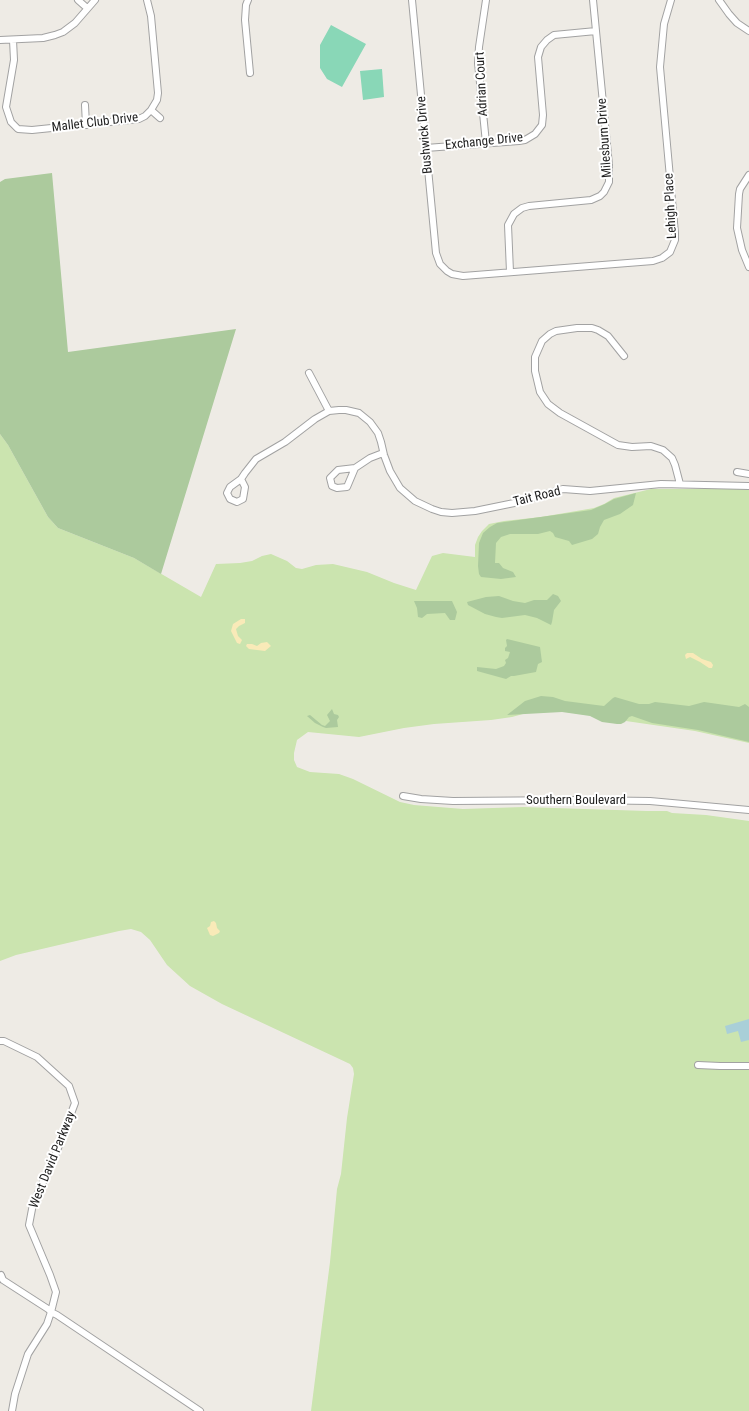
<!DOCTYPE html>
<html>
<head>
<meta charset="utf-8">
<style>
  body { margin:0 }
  canvas { display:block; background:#eeebe5 }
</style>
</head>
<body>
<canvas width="749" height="1411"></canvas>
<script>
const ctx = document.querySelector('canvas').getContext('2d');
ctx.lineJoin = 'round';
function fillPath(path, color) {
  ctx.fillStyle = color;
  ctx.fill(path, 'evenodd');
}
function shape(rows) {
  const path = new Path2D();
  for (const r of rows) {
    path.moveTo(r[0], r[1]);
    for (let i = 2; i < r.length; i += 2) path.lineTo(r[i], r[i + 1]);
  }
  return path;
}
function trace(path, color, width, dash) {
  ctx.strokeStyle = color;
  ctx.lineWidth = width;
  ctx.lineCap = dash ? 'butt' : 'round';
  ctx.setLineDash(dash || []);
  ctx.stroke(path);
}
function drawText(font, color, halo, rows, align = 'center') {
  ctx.font = font + ' "Roboto Condensed",sans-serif';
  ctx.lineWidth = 4;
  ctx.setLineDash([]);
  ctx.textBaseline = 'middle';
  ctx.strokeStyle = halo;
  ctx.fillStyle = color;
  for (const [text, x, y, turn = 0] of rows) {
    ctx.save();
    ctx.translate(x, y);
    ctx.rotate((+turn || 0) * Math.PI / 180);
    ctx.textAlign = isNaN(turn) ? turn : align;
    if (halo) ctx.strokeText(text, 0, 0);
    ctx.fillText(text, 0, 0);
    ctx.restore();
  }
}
const grass = shape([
  [0,434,8,445,48,517,58,528,134,558,201,597,216,564,240,563,252,561,262,556,271,554,287,561,296,568,302,569,316,565,333,564,367,572,394,583,416,590,432,556,443,553,475,557,475,545,478,537,482,531,489,524,504,521,541,517,594,508,604,504,614,498,651,489,749,489,749,743,695,731,619,720,575,708,534,711,512,717,491,720,434,724,404,728,359,737,308,732,297,740,294,753,294,760,297,767,310,772,339,774,353,779,400,802,414,805,463,809,523,807,647,811,667,811,672,813,706,815,749,821,749,1411,311,1411,330,1262,337,1189,341,1174,347,1118,354,1074,353,1068,350,1064,222,1004,190,986,167,965,150,940,141,932,131,929,119,931,16,955,0,961]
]);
const forest = shape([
  [52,173,68,352,236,329,161,574,134,558,58,528,48,517,8,445,0,434,0,182,5,179],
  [636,493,633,505,620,514,604,520,600,527,598,534,592,539,572,545,569,541,555,537,553,533,550,531,538,534,510,534,501,537,496,543,495,563,499,563,503,568,513,572,516,577,501,579,481,577,479,574,478,566,479,543,483,533,490,527,497,523,591,510,605,504,614,499],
  [553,594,558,596,561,601,554,610,552,622,551,625,537,618,525,615,502,618,496,617,485,614,468,605,467,602,486,597,499,596,513,601,525,603,534,600,547,600],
  [414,601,452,601,457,612,455,620,450,620,445,613,427,614,422,618,418,617,417,608],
  [507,639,540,647,542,662,538,664,536,672,514,676,511,676,506,679,477,671,477,667,496,669,504,666,506,663,505,660,508,658,510,652,505,651,505,648,507,646,506,640],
  [541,696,553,697,565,701,604,706,613,698,615,697,639,704,649,704,655,702,689,706,704,702,739,707,745,704,749,707,749,742,698,730,652,723,632,716,629,717,625,722,621,724,617,724,602,722,590,716,562,712,507,715,525,701],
  [332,709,334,714,338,715,339,717,337,720,338,727,326,728,323,727,315,723,307,716,310,715,322,725,325,726,330,721,327,715]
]);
const sand = shape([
  [241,619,245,619,245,623,239,626,236,629,238,636,242,640,240,644,237,643,231,631,233,624],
  [267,642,271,646,265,651,249,649,246,646,247,644,252,644,257,646,261,643],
  [687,653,693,653,702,659,711,662,713,665,712,668,709,668,700,662,690,657,686,659,685,655],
  [214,921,216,923,217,928,220,931,219,933,213,936,210,935,207,928,210,926,211,922]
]);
const pitch = shape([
  [331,25,366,44,342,87,327,79,320,68,320,45],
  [382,69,384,97,363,100,360,71]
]);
const water = shape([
  [749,1019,749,1040,741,1042,738,1031,727,1034,725,1026]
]);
const street = shape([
  [78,0,87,8],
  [248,0,246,5,245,20,250,73],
  [412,0,436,253,440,264,447,271,452,274,463,276,653,261,662,258,670,252,675,240,675,233,660,67,664,24,671,0],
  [719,0,729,14,737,23,749,31],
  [0,40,43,38,55,35,63,32,75,23,95,0],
  [13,40,14,60,6,107,11,122,18,129,32,130,139,119,145,116,151,110,157,100,158,93,151,16,147,0],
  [85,105,86,125],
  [151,110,160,118],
  [486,143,478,63,479,47,486,0],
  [426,148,519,141,525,140,535,134,542,125,543,115,538,57,541,47,547,40,554,35,596,31],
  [749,175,740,189,739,194,737,228,742,250,749,267],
  [510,272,508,225,514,214,522,208,529,206,591,200,600,196,604,192,609,182,609,165,593,0],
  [624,356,608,336,598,330,592,328,577,328,556,331,550,334,542,341,535,357,535,371,540,392,548,404,560,413,618,445,632,447,651,446,663,450,672,458,675,465,680,484],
  [309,373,329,411],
  [355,468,347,487,337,488,332,486,330,478,338,470,355,468,370,458,383,453],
  [737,472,749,474],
  [241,479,245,487,243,499,237,502,230,499,227,493,230,487,241,479,245,473,256,459,285,442,315,419,329,411,339,410,346,410,359,413,370,422,378,433,381,442,384,455,390,471,400,488,415,501,432,509,441,512,452,513,475,511,519,502,563,489,590,491,661,484,749,486],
  [403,796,421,799,453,801,580,800,650,801,749,810],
  [0,1041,4,1041,37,1057,69,1086,75,1103,55,1156,33,1204,29,1225,50,1275,56,1292,51,1312,57,1315,200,1411],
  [698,1065,720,1066,749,1066],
  [1,1275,3,1280,48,1309,51,1312,47,1324,28,1354,15,1394,12,1411]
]);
const streetNames = [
  ["Adrian Court",482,84,-93],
  ["Mallet Club Drive",95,123,-7],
  ["Bushwick Drive",425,135,-95],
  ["Milesburn Drive",605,138,-94],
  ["Exchange Drive",484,142,-6],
  ["Lehigh Place",671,206,-93],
  ["Tait Road",537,497,-14],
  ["Southern Boulevard",576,801],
  ["West David Parkway",53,1160,-68]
];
fillPath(grass, '#cbe4af');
fillPath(forest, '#acca9d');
fillPath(sand, '#f9eab8');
fillPath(pitch, '#89d7b7');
fillPath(water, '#a9cfd8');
trace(street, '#a2a2a2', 8);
trace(street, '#fff', 6);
drawText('13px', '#1e1e1e', '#fff', streetNames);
</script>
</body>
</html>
